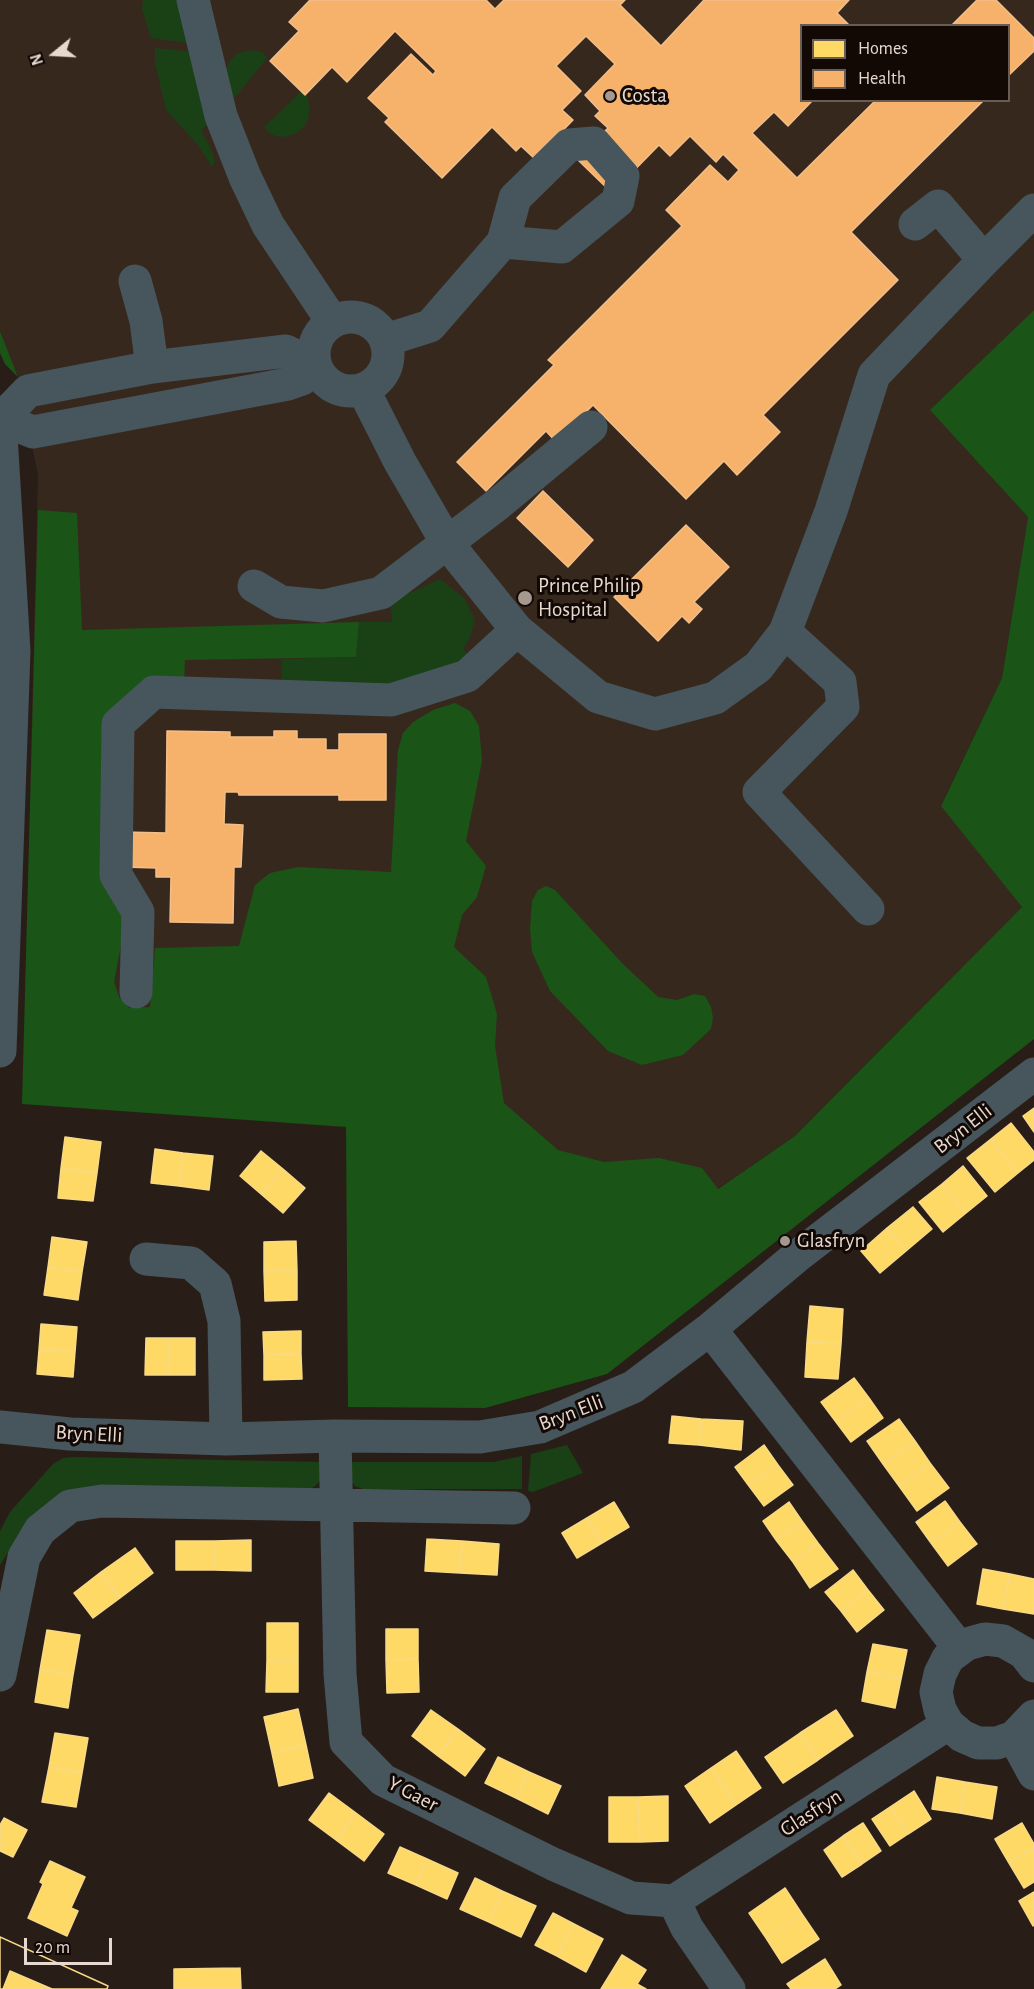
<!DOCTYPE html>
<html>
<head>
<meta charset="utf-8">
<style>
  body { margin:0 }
  #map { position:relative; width:1034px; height:1989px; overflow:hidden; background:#291e17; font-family:"Alegreya Sans",sans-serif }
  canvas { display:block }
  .legend { position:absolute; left:800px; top:24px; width:210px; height:78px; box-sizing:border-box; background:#120905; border:2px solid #675c56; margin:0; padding:8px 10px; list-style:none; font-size:18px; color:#e7d9d0 }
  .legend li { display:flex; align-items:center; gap:12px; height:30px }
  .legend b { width:30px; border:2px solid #675c56 }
  .north { position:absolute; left:24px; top:24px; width:60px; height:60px; -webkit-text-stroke:4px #120905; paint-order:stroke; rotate:252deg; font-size:16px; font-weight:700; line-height:24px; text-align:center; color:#e7d9d0 }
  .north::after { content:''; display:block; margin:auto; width:21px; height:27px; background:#e7d9d0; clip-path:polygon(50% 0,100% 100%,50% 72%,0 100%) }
  .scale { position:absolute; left:24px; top:1938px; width:88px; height:27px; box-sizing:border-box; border:3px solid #e7d9d0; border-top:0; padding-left:8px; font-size:18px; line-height:21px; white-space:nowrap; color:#e7d9d0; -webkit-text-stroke:4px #120905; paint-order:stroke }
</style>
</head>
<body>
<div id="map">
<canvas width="1034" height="1989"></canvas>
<ul class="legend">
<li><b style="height:16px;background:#ffd966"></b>Homes</li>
<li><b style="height:16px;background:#f6b26b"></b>Health</li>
</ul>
<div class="north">N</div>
<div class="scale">20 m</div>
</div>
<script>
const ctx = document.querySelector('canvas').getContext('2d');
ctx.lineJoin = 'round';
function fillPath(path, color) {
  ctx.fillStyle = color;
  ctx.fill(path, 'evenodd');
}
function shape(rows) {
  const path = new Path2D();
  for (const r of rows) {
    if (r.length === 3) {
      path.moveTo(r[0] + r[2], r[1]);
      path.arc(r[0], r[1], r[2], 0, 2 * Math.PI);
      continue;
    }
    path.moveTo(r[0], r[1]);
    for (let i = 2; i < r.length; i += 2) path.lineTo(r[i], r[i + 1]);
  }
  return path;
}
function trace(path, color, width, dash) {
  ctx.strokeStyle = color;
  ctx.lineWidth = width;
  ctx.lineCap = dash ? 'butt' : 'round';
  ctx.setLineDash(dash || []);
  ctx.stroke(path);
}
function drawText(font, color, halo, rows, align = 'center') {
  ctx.font = font + ' "Alegreya Sans",sans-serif';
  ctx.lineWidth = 6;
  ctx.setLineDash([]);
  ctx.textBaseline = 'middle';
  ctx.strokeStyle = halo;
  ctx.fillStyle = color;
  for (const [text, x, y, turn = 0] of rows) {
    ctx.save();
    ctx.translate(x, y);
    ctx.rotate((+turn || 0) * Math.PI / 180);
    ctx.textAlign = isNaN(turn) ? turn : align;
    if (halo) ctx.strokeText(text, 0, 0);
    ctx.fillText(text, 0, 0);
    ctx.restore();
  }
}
const medical = shape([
  [0,0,1034,0,1034,310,931,410,1028,517,1002,678,941,805,1023,906,795,1136,581,1282,378,1051,24,1043,38,475,18,377,0,331],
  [802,26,1008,26,1008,100,802,100]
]);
const green = shape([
  [143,0,182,0,193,44,151,38,142,9],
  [155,48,194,52,211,122,201,130,212,151,215,162,212,167,198,145,166,110,155,63],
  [250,50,263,52,267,58,232,101,225,72,229,62,238,53],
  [301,92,307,95,310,109,307,123,297,133,285,137,276,136,268,132,264,127],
  [440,579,465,599,475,620,469,640,463,649,468,654,451,667,396,688,282,687,282,659,356,657,359,622,392,622,390,597,412,592],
  [567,1445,583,1473,533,1492,528,1491,531,1454],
  [522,1456,522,1489,363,1489,355,1486,349,1478,348,1462,494,1462],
  [74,1457,323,1462,320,1481,314,1487,305,1490,98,1488,23,1529,0,1565,0,1531,10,1512,53,1464,63,1458]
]);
const forest = shape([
  [1034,310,1034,1039,607,1374,485,1408,348,1407,346,1127,22,1104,38,510,77,513,82,630,359,622,356,657,185,660,184,684,112,726,126,919,114,982,119,997,129,1008,150,1007,155,948,239,946,255,885,270,873,298,867,391,872,398,750,403,733,413,722,433,710,455,703,470,711,479,726,482,761,466,841,486,866,477,897,462,915,454,947,486,977,497,1014,495,1046,504,1103,558,1150,604,1162,659,1158,702,1168,718,1189,795,1136,1022,907,941,806,1002,678,1028,517,930,410],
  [0,331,18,377,5,364,0,353],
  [546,886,555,890,622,963,658,997,677,1000,694,994,705,996,711,1007,713,1018,711,1029,683,1055,642,1065,608,1051,550,991,532,952,530,928,532,901,538,890]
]);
const homes = shape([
  [1034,1108,1034,1132,1023,1116,1034,1108],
  [1011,1123,1034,1152,1034,1160,1018,1173,991,1139,1011,1123],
  [65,1137,101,1142,97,1173,61,1168,65,1137],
  [991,1139,1018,1173,995,1192,967,1158,991,1139],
  [155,1149,183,1153,179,1186,151,1183,155,1149],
  [261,1151,283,1169,261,1194,240,1176,261,1151],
  [183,1153,213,1156,209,1190,179,1186,183,1153],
  [963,1166,987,1196,966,1213,942,1184,963,1166],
  [61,1168,97,1173,93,1201,58,1198,61,1168],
  [283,1169,305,1188,283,1213,261,1194,283,1169],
  [942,1184,966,1213,943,1232,919,1202,942,1184],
  [913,1207,932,1229,906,1251,887,1228,913,1207],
  [887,1228,906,1251,880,1273,861,1251,887,1228],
  [52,1237,87,1242,82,1272,48,1267,52,1237],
  [296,1241,297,1271,264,1271,264,1242,296,1241],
  [48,1267,82,1272,78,1300,44,1295,48,1267],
  [264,1271,297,1271,297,1300,265,1301,264,1271],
  [810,1306,843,1309,841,1344,807,1342,810,1306],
  [41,1324,77,1327,75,1352,39,1350,41,1324],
  [301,1331,301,1354,264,1355,263,1332,301,1331],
  [146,1338,169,1338,169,1375,145,1375,146,1338],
  [169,1338,195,1338,195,1375,169,1375,169,1338],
  [807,1342,841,1344,838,1379,805,1377,807,1342],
  [39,1350,75,1352,73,1377,37,1374,39,1350],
  [301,1354,302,1379,264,1380,264,1355,301,1354],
  [854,1378,869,1398,836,1422,821,1402,854,1378],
  [869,1398,883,1418,851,1442,836,1422,869,1398],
  [672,1416,701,1419,699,1445,669,1443,672,1416],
  [701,1419,743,1421,741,1450,699,1445,701,1419],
  [899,1419,915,1441,883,1464,867,1441,899,1419],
  [915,1441,930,1463,899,1486,883,1464,915,1441],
  [764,1445,778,1465,749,1486,735,1467,764,1445],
  [930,1463,949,1488,917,1511,899,1486,930,1463],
  [778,1465,793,1485,764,1506,749,1486,778,1465],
  [945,1501,960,1522,931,1543,916,1522,945,1501],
  [614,1502,629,1527,602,1543,587,1518,614,1502],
  [789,1502,802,1521,776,1540,763,1521,789,1502],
  [587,1518,602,1543,577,1558,562,1533,587,1518],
  [802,1521,818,1543,793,1562,776,1540,802,1521],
  [960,1522,977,1544,948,1566,931,1543,960,1522],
  [427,1539,462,1541,460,1573,425,1571,427,1539],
  [251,1540,251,1571,214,1570,214,1541,251,1540],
  [176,1541,214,1541,214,1570,176,1570,176,1541],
  [462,1541,499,1544,497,1575,460,1573,462,1541],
  [818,1543,838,1569,810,1588,793,1562,818,1543],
  [135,1548,153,1573,120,1598,101,1572,135,1548],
  [983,1569,1010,1574,1003,1609,977,1604,983,1569],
  [853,1570,868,1590,841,1611,825,1592,853,1570],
  [101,1572,120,1598,93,1618,74,1593,101,1572],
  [1010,1574,1034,1579,1034,1614,1003,1609,1010,1574],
  [868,1590,884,1610,857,1632,841,1611,868,1590],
  [267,1623,298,1623,298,1660,267,1660,267,1623],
  [386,1629,418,1629,418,1659,386,1660,386,1629],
  [47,1630,80,1635,73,1675,40,1670,47,1630],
  [873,1644,907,1650,901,1679,867,1672,873,1644],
  [418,1659,419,1692,387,1693,386,1660,418,1659],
  [267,1660,298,1660,298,1692,266,1692,267,1660],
  [40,1670,73,1675,68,1708,35,1702,40,1670],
  [867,1672,901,1679,895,1708,862,1701,867,1672],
  [298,1709,306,1745,272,1753,264,1717,298,1709],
  [431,1710,458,1729,438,1756,412,1736,431,1710],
  [836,1710,853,1736,818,1760,800,1733,836,1710],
  [458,1729,485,1749,465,1776,438,1756,458,1729],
  [55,1733,88,1738,82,1773,49,1767,55,1733],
  [800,1733,818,1760,783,1783,765,1757,800,1733],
  [306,1745,313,1778,279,1786,272,1753,306,1745],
  [736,1751,761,1788,736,1805,711,1768,736,1751],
  [498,1757,529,1772,516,1798,485,1783,498,1757],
  [49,1767,82,1773,76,1807,42,1802,49,1767],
  [711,1768,736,1805,710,1823,685,1786,711,1768],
  [529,1772,561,1786,548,1814,516,1798,529,1772],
  [937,1777,965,1782,960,1813,932,1809,937,1777],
  [965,1782,997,1787,992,1819,960,1813,965,1782],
  [914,1791,931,1819,908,1834,890,1807,914,1791],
  [329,1793,356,1813,336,1840,309,1820,329,1793],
  [668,1796,668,1841,640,1842,638,1797,668,1796],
  [609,1797,638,1797,640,1842,609,1842,609,1797],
  [890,1807,908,1834,890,1846,872,1819,890,1807],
  [356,1813,384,1834,364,1861,336,1840,356,1813],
  [4,1818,27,1830,13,1857,0,1851,0,1825,4,1818],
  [863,1823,881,1851,862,1864,843,1836,863,1823],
  [1022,1823,1034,1844,1034,1848,1009,1863,995,1839,1022,1823],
  [843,1836,862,1864,842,1877,824,1850,843,1836],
  [400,1847,427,1859,416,1885,388,1873,400,1847],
  [1034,1848,1034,1882,1024,1888,1009,1863,1034,1848],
  [427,1859,458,1873,447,1899,416,1885,427,1859],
  [50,1861,85,1877,71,1908,78,1911,67,1936,28,1918,43,1884,40,1882,50,1861],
  [475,1878,502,1891,489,1922,460,1909,475,1878],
  [785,1888,802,1914,766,1938,749,1913,785,1888],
  [502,1891,536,1906,521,1937,489,1922,502,1891],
  [1034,1892,1034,1925,1033,1926,1019,1901,1034,1892],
  [553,1913,574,1924,557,1956,535,1945,553,1913],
  [802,1914,819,1939,782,1963,766,1938,802,1914],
  [574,1924,603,1939,586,1972,557,1956,574,1924],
  [0,1937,108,1986,107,1989,52,1989,10,1971,3,1989,0,1989,0,1937],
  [0,1937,108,1986,107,1989,0,1989,0,1937],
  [622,1955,646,1970,637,1984,646,1989,601,1989,622,1955],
  [825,1959,841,1985,835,1989,791,1989,787,1984,825,1959],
  [240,1968,241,1989,174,1989,174,1969,240,1968]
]);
const health = shape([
  [310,0,486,0,495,9,504,0,625,0,620,5,661,46,704,0,849,0,837,13,850,26,802,26,802,100,813,100,788,126,774,112,752,133,797,178,876,100,984,100,851,232,898,280,763,415,780,432,737,475,724,461,686,499,593,405,556,442,546,431,486,491,457,462,554,365,548,360,682,226,666,210,710,165,728,182,739,170,723,154,716,162,690,136,670,156,659,145,612,193,577,159,608,128,595,116,600,111,585,95,615,64,586,36,556,66,581,91,562,110,573,120,535,159,521,146,516,151,492,127,442,178,385,122,389,118,368,98,411,54,433,75,436,71,395,31,347,82,332,67,305,95,270,61,299,31,289,22,310,0],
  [977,0,996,0,1034,38,1034,51,1008,76,1008,26,951,26,977,0],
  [543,491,593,540,568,567,517,518,543,491],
  [686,525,729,567,694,602,702,609,689,623,682,616,658,641,614,597,686,525],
  [167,731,230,732,230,737,274,737,274,731,297,731,297,739,326,739,326,750,339,750,339,734,386,734,386,800,339,800,339,795,239,795,238,792,225,792,224,824,243,825,241,867,234,867,233,923,170,922,171,877,156,877,156,868,123,867,124,832,166,833,167,731]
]);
const minor = shape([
  [193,0,221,116,245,177,268,225,332,321],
  [984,260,1034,210],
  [135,281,146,321,152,367],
  [351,354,37],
  [386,340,430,326,503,242,515,198,569,145,594,143,623,176,618,201,562,247,503,242],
  [0,418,14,651,0,1051],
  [1,419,28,391,152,367,286,351,315,365],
  [1,419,33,432,288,384,302,379,315,365],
  [254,586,281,602,323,606,381,593,498,504,591,427],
  [517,630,598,697,655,714,715,698,758,667,785,632,840,682,843,707,759,792,868,909],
  [785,632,831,511,874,375,984,260,938,206,915,224],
  [136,992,138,912,116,875,118,724,154,692,391,700,467,676,517,630,447,543,400,462,363,389],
  [146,1259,191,1263,215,1284,224,1321,226,1439],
  [710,1329,960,1649],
  [0,1427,70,1434,226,1439,335,1436,480,1437,540,1427,633,1387,710,1329,796,1257,1034,1074],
  [335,1436,340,1674,346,1742,383,1780,553,1864,631,1898,674,1901],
  [1034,1666,1024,1653,1003,1641,985,1639,967,1644,948,1658,940,1674,936,1692,940,1710,948,1724,962,1736,978,1743,997,1743,1014,1737,1034,1716],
  [0,1675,24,1557,40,1530,70,1506,102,1501,514,1508],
  [1014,1737,1034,1774],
  [674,1901,948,1724],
  [674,1901,687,1928,729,1989]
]);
const markers = [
  [610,96,6,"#a4988f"],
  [525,598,8,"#a4988f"],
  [785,1241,6,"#a4988f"]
];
const poiNames = [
  ["Costa",622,96],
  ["Prince Philip",538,586],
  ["Hospital",538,610],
  ["Glasfryn",797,1241]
];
const streetNames = [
  ["Bryn Elli",963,1129,-38],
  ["Bryn Elli",571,1413,-21],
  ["Bryn Elli",89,1434,3],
  ["Y Gaer",413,1794,27],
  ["Glasfryn",811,1813,-33]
];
fillPath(medical, '#37281e');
fillPath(green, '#1a4016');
fillPath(forest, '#1a5416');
fillPath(homes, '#ffd966');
trace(homes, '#f8d986', 1.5);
fillPath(health, '#f6b26b');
trace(health, '#f2be89', 1.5);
trace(minor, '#47555d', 33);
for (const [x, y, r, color] of markers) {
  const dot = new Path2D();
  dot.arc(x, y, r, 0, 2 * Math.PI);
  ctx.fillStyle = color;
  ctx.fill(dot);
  trace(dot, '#120905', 2);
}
drawText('21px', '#e7d9d0', '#120905', poiNames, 'left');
drawText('21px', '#e7d9d0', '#120905', streetNames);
</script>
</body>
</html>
